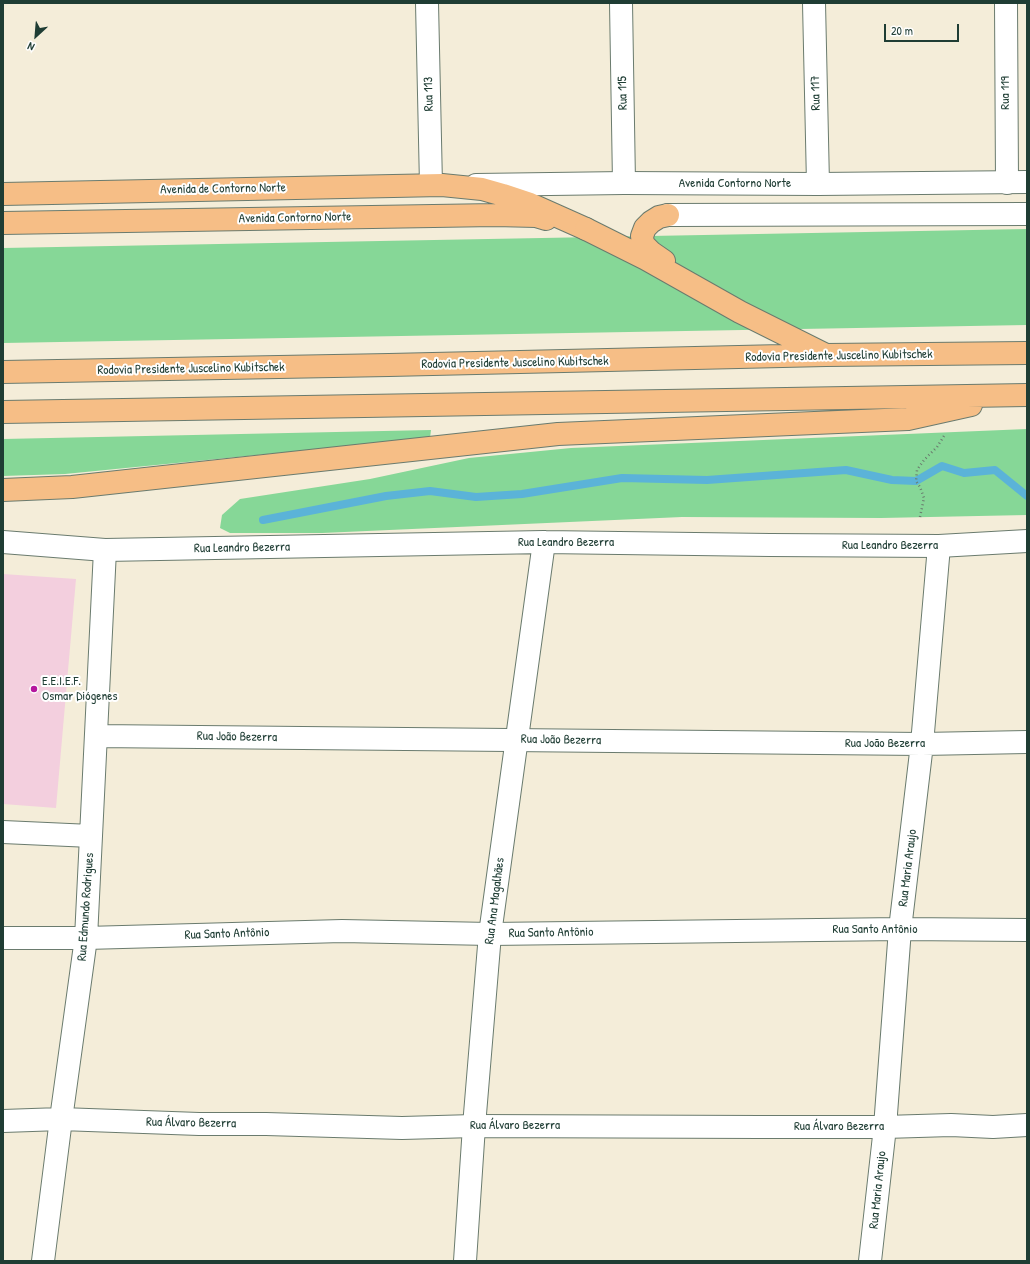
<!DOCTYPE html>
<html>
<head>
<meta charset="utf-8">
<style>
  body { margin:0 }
  #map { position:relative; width:1030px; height:1264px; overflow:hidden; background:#f4edd9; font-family:"Patrick Hand",sans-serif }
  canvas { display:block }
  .frame { position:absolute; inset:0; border:4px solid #1f3d34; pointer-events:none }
  .north { position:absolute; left:16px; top:16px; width:40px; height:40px; -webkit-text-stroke:3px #fff; paint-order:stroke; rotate:206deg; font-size:11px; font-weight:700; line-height:16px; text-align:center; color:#1f3d34 }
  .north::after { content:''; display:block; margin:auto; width:14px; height:18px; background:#1f3d34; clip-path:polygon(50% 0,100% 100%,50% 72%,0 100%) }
  .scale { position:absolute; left:884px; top:24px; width:75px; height:18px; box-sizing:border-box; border:2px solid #1f3d34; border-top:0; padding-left:5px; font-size:12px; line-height:14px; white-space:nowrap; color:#1f3d34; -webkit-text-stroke:3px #fff; paint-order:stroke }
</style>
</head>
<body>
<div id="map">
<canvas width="1030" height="1264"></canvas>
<div class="frame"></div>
<div class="north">N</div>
<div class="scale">20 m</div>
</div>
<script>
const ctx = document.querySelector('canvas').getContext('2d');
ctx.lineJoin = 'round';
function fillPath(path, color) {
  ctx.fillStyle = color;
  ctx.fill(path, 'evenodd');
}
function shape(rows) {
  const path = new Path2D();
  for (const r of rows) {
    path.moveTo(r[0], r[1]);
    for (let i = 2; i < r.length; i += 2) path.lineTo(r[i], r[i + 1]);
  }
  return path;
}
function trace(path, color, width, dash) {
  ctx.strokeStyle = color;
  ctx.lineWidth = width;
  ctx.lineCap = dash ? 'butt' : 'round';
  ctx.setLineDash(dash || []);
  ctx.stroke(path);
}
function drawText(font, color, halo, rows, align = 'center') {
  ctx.font = font + ' "Patrick Hand",sans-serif';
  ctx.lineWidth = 4;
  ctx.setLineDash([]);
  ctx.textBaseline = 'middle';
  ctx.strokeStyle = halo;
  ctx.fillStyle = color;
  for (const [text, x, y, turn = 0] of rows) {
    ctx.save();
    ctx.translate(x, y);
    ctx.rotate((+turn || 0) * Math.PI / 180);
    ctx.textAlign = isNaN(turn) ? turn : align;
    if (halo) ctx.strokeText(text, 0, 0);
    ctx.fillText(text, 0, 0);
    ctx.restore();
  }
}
const built = shape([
  [3,574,76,579,56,808,3,804]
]);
const green = shape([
  [1027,229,1027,325,3,343,3,248],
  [1027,429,1027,515,881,518,682,517,322,533,230,533,220,528,222,515,240,499,370,479,469,458,571,448],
  [431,430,430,438,65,474,3,476,3,439]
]);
const stream = shape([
  [263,520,386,496,430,491,476,497,522,494,622,478,707,480,846,470,892,480,916,481,942,466,964,473,995,470,1027,496]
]);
const path = shape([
  [920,517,924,498,920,487,916,481,917,470,924,460,937,447,944,436]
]);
const minor = shape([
  [427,3,431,185],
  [621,3,624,183],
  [814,3,818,184],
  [1006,3,1007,183],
  [96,736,922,744,1027,742],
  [3,832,91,836],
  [3,938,86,938,342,931,490,934,900,929,1027,930],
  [3,1121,61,1119,199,1124,266,1124,402,1128,474,1126,761,1127,885,1127,951,1125,993,1127,1027,1125],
  [43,1261,61,1119,86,938,105,550],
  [870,1261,885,1127,900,929,922,744,939,546]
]);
const tertiary = shape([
  [476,185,624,183,818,184,1027,182],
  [668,215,1027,214],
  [3,542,105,550,544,542,770,545,939,546,1027,541],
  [465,1261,474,1126,490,934,544,542]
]);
const primary = shape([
  [3,194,442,185,482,189,503,195,530,204,586,229],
  [3,223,495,215,536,216,546,219]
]);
const trunk = shape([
  [586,229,646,259,740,312,824,354],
  [664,261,651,252,643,244,642,236,645,228,651,222,659,217,668,215],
  [3,372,389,365,826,355,1027,353],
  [3,412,1027,395],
  [3,490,72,487,558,434,908,419,971,405]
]);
const markers = [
  [34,689,4,"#b5179e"]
];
const streetNames = [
  ["Rua 115",623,93,-91],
  ["Rua 117",816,93,-91],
  ["Rua 119",1006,93,-90],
  ["Rua 113",429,94,-91],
  ["Avenida Contorno Norte",735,184],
  ["Avenida de Contorno Norte",223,189,-1],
  ["Avenida Contorno Norte",295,218,-1],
  ["Rodovia Presidente Juscelino Kubitschek",839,356,-1],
  ["Rodovia Presidente Juscelino Kubitschek",515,363,-1],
  ["Rodovia Presidente Juscelino Kubitschek",191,369,-1],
  ["Rua Leandro Bezerra",566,543],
  ["Rua Leandro Bezerra",890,546],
  ["Rua Leandro Bezerra",242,548,-1],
  ["Rua João Bezerra",237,737,1],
  ["Rua João Bezerra",561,740,1],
  ["Rua João Bezerra",885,744],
  ["Rua Maria Araujo",908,868,-83],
  ["Rua Ana Magalhães",495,901,-83],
  ["Rua Edmundo Rodrigues",86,907,-86],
  ["Rua Santo Antônio",875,930],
  ["Rua Santo Antônio",551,933,-1],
  ["Rua Santo Antônio",227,934,-2],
  ["Rua Álvaro Bezerra",191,1123,1],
  ["Rua Álvaro Bezerra",515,1126],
  ["Rua Álvaro Bezerra",839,1127],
  ["Rua Maria Araujo",878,1190,-84]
];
const poiNames = [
  ["E.E.I.E.F.",42,682],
  ["Osmar Diógenes",42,697]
];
fillPath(built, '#f3cfde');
fillPath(green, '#86d797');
trace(stream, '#5bb3d8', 8);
trace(minor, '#6a7b6e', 24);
trace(tertiary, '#6a7b6e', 24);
trace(primary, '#6a7b6e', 24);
trace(trunk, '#6a7b6e', 24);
trace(path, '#6a7b6e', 2.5, [1, 3]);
trace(minor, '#fff', 22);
trace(tertiary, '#fff', 22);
trace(primary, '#f6be86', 22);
trace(trunk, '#f6be86', 22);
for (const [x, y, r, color] of markers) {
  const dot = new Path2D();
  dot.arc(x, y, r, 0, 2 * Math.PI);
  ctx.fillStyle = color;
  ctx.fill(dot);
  trace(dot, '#fff', 1.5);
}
drawText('13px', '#1f3d34', '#fff', streetNames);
drawText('13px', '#1f3d34', '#fff', poiNames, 'left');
</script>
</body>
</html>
